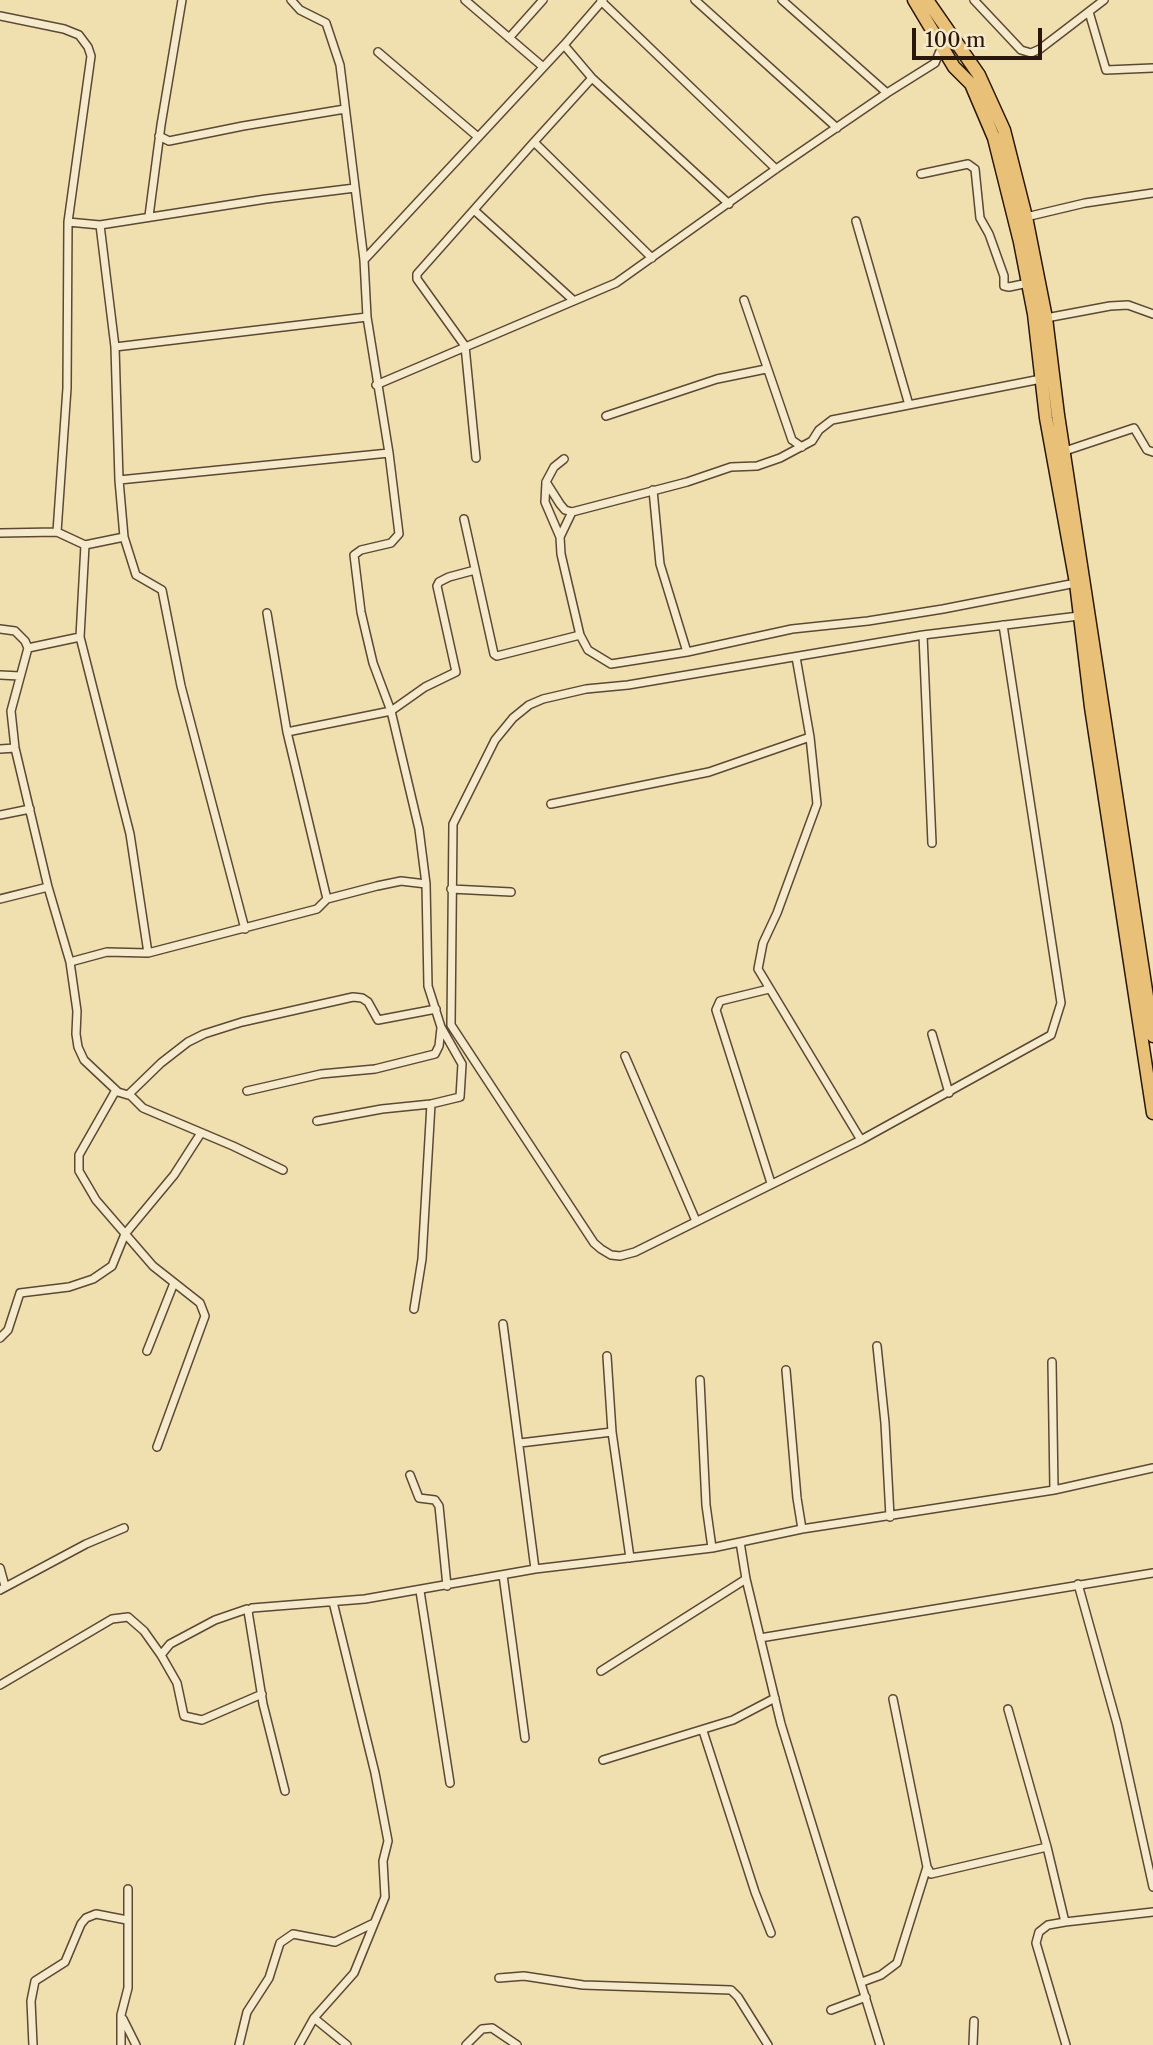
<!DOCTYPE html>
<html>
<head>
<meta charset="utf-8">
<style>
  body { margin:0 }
  #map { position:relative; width:1153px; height:2045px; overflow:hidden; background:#f0e0b0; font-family:"Libre Caslon Text",serif }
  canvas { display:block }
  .scale { position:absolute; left:912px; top:28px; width:130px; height:32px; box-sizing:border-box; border:4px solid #2a160a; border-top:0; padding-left:9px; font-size:21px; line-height:24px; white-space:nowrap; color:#2a160a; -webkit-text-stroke:5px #f5ebcc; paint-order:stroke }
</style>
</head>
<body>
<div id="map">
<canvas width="1153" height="2045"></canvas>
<div class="scale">100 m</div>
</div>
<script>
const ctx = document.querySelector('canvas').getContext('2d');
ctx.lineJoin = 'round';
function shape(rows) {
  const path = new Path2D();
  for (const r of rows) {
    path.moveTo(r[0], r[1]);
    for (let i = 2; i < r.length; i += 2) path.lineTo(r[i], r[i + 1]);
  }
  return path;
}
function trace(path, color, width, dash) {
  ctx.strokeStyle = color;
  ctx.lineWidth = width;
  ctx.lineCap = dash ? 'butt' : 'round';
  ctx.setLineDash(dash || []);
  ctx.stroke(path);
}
const street = shape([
  [291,0,300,10,326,23,340,65,364,260,367,317,389,453,399,534,391,543,361,550,354,555,361,612,373,663,391,711,419,829,426,884,428,986,441,1027,462,1064,460,1097,431,1104,422,1259,414,1309],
  [465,0,542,66],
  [695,0,837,128],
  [782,0,887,93],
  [974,0,1021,50,1031,53,1040,49,1104,0],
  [601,1,776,169],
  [1089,12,1106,70,1153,68],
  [0,16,64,29,79,35,88,47,91,56,68,222,67,388,57,532],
  [509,38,543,0],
  [564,45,592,78,729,204],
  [378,52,478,137],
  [592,78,534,142,652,258],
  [159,136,169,141,243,126,345,109],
  [921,174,968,164,975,169,980,218,989,234,1004,276,1004,286,1009,287,1028,283],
  [474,210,573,300],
  [149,216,161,125,182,0],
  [1026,217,1085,203,1153,193],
  [856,221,909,405],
  [68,222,100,225,266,199,355,188],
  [100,225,115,347,119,480,124,537,136,575,162,590,181,686,245,929],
  [364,260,564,45,603,0],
  [744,300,792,440,802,447],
  [1046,318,1110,306,1128,305,1153,314],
  [115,347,367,317],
  [376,385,616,283,776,169,887,93,935,63,942,46],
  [606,416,717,379,766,369],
  [1065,451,1134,428,1147,450,1153,452],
  [476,458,465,346,417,279,417,274,534,142],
  [564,459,554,467,546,482,545,502,560,537,561,554,580,635,588,650,611,664,687,652,792,629,868,621,943,609,1076,583],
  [119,480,389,453],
  [546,482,560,504,565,510,572,512,687,482,731,467,757,466,780,458,812,441,819,430,832,420,1041,379],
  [653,490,660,564,687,652],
  [464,519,494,654,497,656,580,635],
  [0,533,57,532,85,545,124,537],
  [560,537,572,512],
  [85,545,80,637,130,834,148,953],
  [267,613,287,732,327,899],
  [1003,625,1061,1003,1051,1035,861,1140,635,1252,620,1256,611,1255,601,1249,594,1243,451,1025,453,824,495,740,513,718,529,705,543,699,586,689,628,685,923,635,1079,616],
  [0,629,15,631,25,641,28,648,80,637],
  [923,635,932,843],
  [28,648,11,711,15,748,48,887,70,962,77,1011,76,1034,78,1047,84,1060,118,1092,128,1095,161,1063,188,1042,204,1034,242,1022,353,997,362,998,368,1002,378,1020,436,1009],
  [796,657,810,737,817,804,777,913,763,943,758,969,861,1140],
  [0,675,20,676],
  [287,732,391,711,425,687,456,672,437,586,439,582,449,577,475,570],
  [0,749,15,748],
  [551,804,709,772,810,737],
  [0,815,30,809],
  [451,889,511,892],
  [0,899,48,887],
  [70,962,107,952,148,953,317,909,327,899,377,886,401,881,426,884],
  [769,989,720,1001,716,1010,771,1183],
  [932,1034,949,1093],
  [625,1056,696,1221],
  [116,1090,79,1155,79,1171,96,1200,153,1266,200,1303,205,1316,157,1447],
  [247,1091,321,1074,375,1069,435,1054,439,1046,441,1028],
  [129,1094,143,1108,233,1146,283,1170],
  [317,1121,382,1109,431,1104],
  [503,1324,535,1569],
  [0,1338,8,1330,20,1293,69,1287,93,1279,112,1266,125,1234,174,1175,201,1133],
  [877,1346,885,1423,890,1517],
  [147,1351,174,1283],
  [607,1356,612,1432],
  [1052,1362,1054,1490],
  [786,1370,797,1498,802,1529],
  [700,1380,706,1505,712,1548],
  [520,1443,612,1432,630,1558],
  [410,1475,419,1498,435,1500,439,1506,447,1586],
  [740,1542,746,1579,781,1724,880,2045],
  [0,1568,5,1586],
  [503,1575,525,1738],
  [1078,1584,1117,1724,1153,1887],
  [0,1590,86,1544,124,1528],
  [420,1591,450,1783],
  [760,1638,1153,1573],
  [161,1655,170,1644,215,1620,247,1609,248,1611],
  [601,1671,746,1579],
  [0,1685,112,1619,128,1617,144,1631,161,1655,177,1683,184,1716,202,1720,262,1694],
  [893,1699,927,1867,931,1874,1047,1847],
  [1008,1709,1047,1847,1065,1922],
  [703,1731,755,1892,771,1933],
  [603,1760,733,1720,775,1698],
  [285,1791,263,1704,248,1611,252,1608,365,1599,535,1569,712,1548,802,1529,1054,1490,1153,1468],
  [499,1978,524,1976,583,1985,731,1990,738,1997,768,2045],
  [862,1982,881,1975,897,1963,927,1867],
  [831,2010,866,1997],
  [314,2018,347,2045],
  [123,2019,136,2045],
  [33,2045,31,2001,35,1981,65,1962,81,1924,86,1918,96,1914,127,1920],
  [121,2045,121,2015,128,1988,128,1889],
  [239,2045,247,2012,269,1978,280,1943,293,1934,335,1942,372,1924],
  [299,2045,314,2018,354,1973,385,1897,383,1861,388,1841,375,1773,333,1602],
  [466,2045,482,2029,492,2028,517,2045],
  [973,2045,974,2021],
  [1066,2045,1036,1943,1039,1932,1048,1925,1065,1922,1153,1912]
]);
const highway = shape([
  [914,0,954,67,971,84,994,138,1020,242,1034,314,1046,418,1076,583,1091,707,1153,1113],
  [927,0,979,75,1004,130,1026,217,1046,318,1058,415,1153,1036]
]);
trace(street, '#5c4834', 10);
trace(highway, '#2a160a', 15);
trace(street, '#f5ebcc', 7);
trace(highway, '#e8c078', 12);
</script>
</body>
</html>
